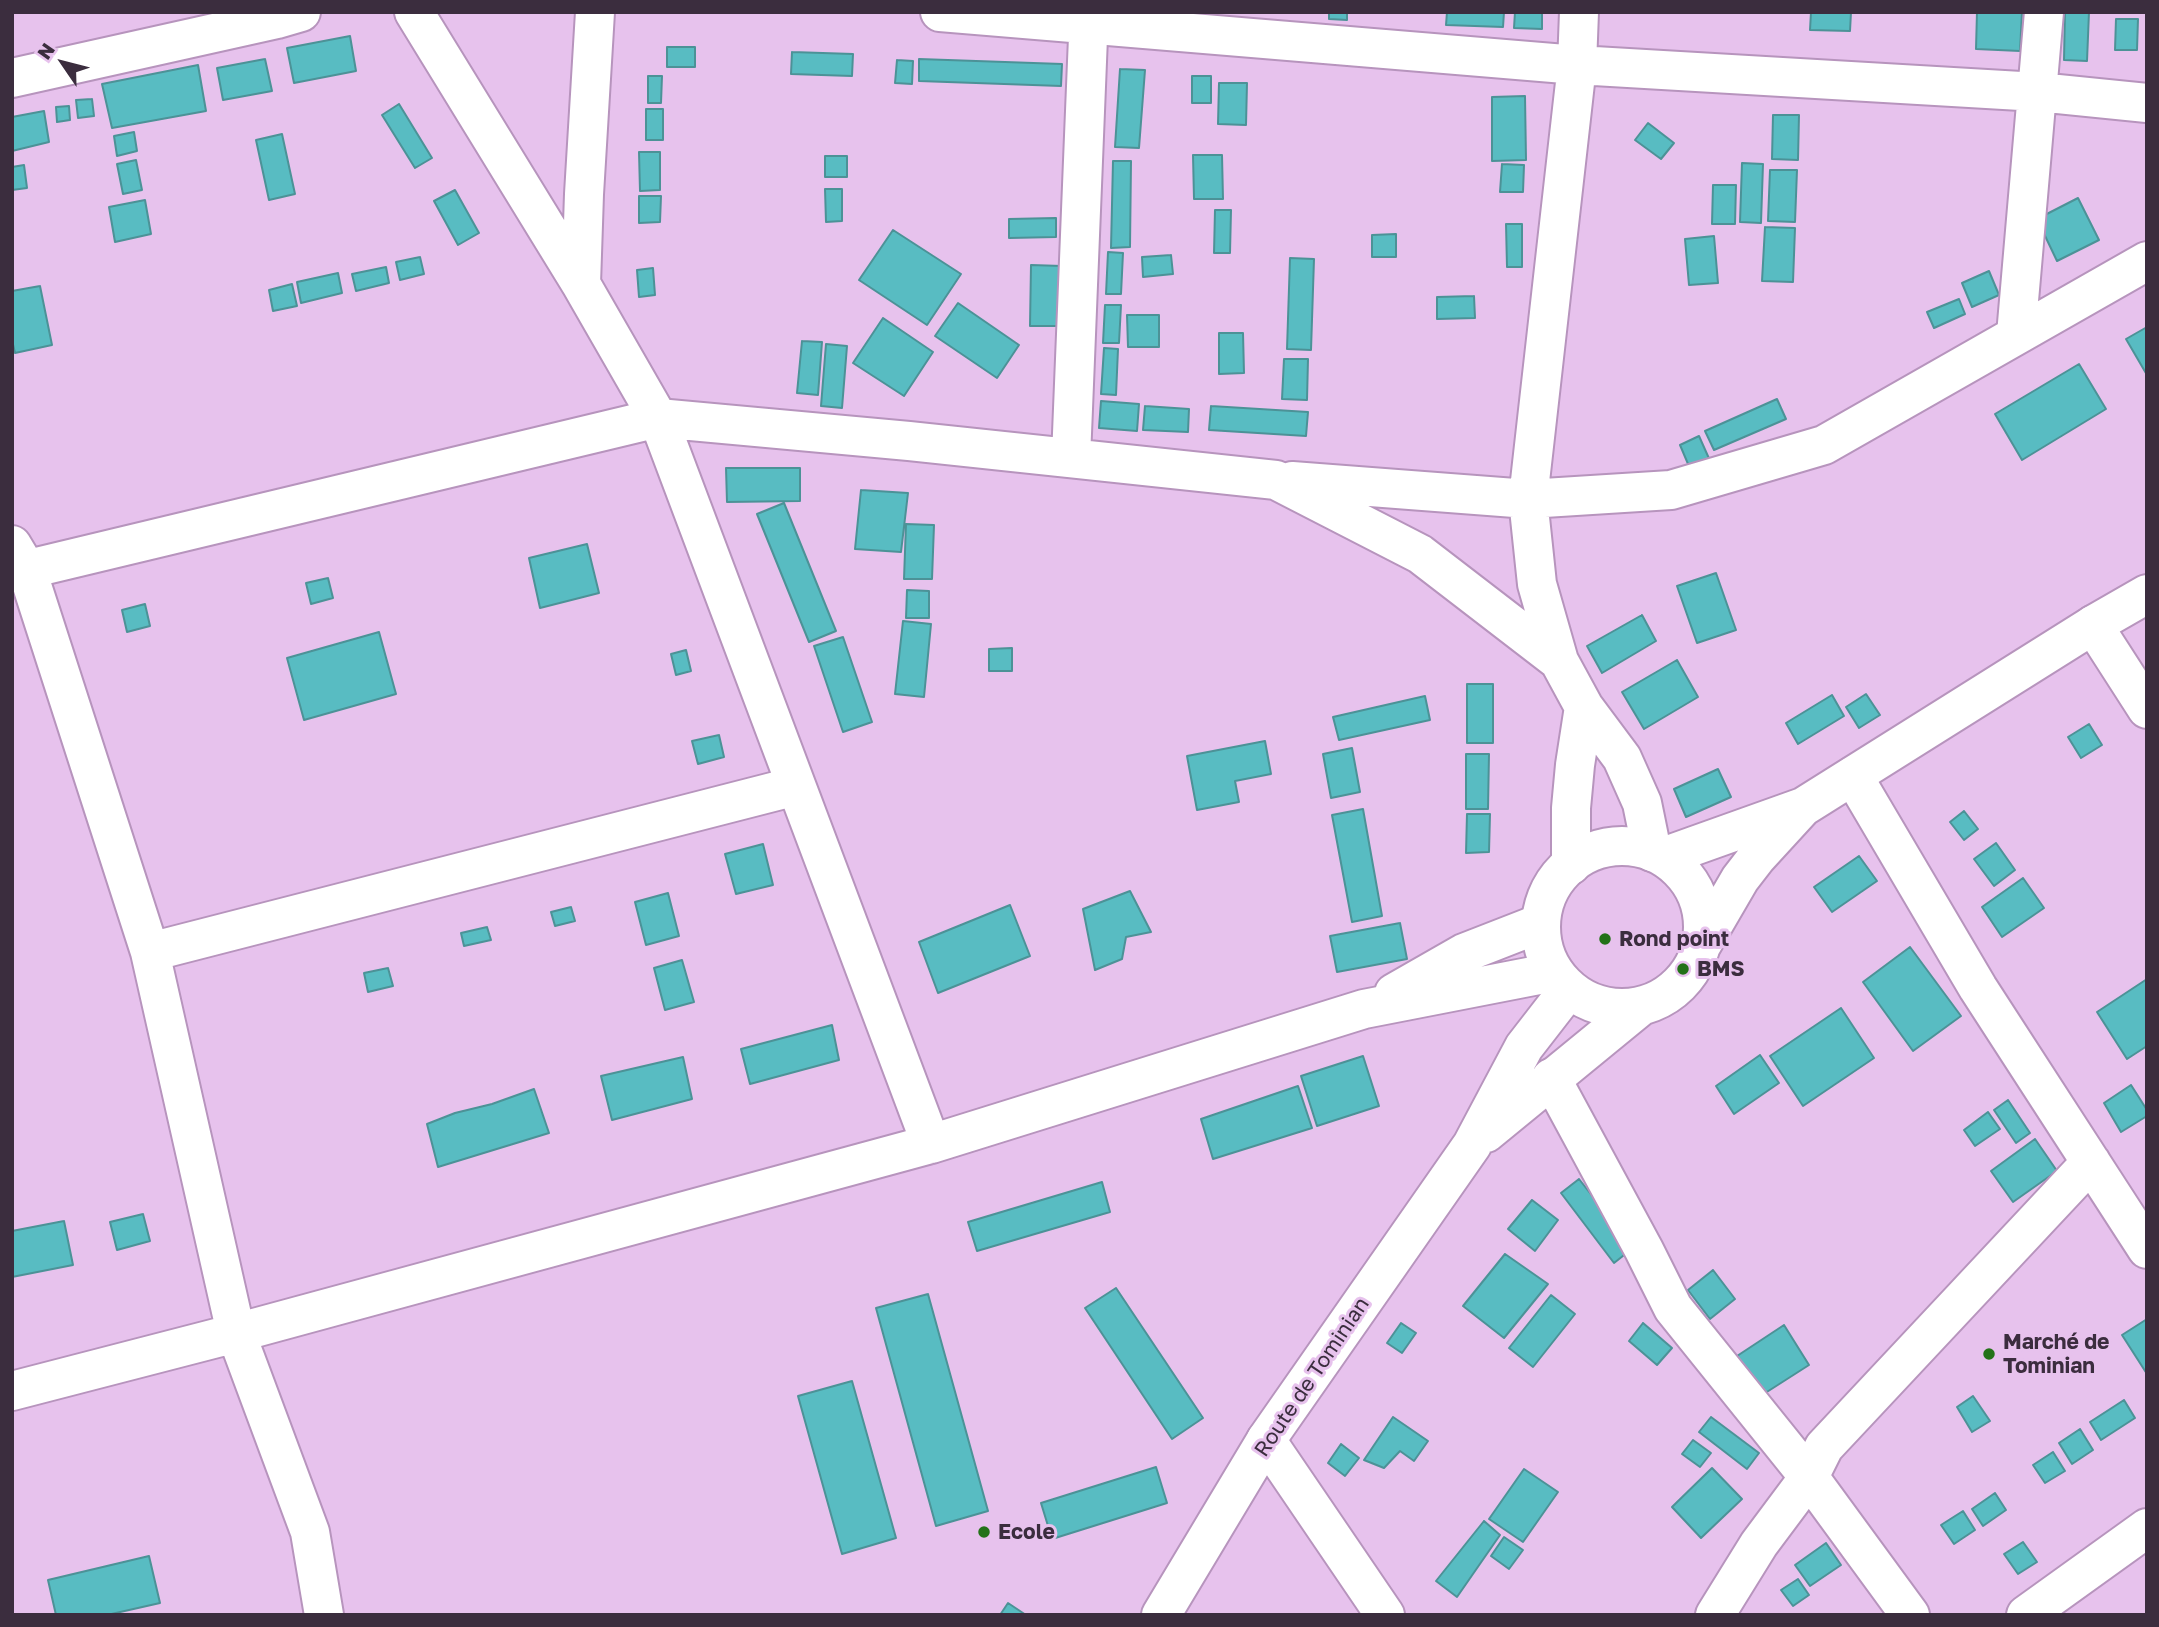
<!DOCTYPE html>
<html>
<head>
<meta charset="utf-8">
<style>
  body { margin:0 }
  #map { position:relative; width:2159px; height:1627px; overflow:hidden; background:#e7c2ed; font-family:"Golos Text",sans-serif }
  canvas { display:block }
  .frame { position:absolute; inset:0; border:14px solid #3b2d3e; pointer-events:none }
  .north { position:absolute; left:28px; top:28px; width:70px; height:70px; -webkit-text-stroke:5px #e7c2ed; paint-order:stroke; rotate:305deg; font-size:19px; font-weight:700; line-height:28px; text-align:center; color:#3b2d3e }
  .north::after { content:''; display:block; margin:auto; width:24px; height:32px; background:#3b2d3e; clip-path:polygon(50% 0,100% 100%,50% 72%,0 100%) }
</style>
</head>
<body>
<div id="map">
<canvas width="2159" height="1627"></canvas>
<div class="frame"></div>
<div class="north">N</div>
</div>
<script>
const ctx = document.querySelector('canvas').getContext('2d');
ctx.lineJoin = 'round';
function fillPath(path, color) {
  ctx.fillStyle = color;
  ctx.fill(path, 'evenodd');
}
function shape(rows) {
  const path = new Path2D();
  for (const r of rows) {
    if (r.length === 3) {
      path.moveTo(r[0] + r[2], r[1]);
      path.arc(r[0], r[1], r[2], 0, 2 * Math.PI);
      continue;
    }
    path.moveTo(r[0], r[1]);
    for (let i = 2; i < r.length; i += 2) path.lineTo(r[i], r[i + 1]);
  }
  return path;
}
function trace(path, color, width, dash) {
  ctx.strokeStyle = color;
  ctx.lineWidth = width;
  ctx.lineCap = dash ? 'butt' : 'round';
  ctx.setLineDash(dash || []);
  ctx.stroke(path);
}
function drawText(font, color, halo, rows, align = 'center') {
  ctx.font = font + ' "Golos Text",sans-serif';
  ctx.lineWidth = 6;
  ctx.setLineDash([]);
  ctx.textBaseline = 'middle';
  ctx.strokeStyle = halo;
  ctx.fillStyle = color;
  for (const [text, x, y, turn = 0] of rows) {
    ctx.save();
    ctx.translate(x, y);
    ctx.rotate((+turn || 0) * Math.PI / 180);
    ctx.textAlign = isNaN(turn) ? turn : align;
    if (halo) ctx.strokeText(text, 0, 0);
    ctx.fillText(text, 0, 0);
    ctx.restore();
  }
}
const building = shape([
  [1329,12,1347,12,1347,20,1329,19,1329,12],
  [1447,12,1504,12,1503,27,1446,25,1447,12],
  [1515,12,1542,12,1542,29,1514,28,1515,12],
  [1811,12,1851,12,1850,31,1810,30,1811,12],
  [1977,12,2022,12,2020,51,1976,49,1977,12],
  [2065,12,2089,12,2087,61,2064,60,2065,12],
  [2116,19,2138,19,2137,50,2115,50,2116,19],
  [350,36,356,71,294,83,287,48,350,36],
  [667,47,695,47,695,67,667,67,667,47],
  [792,52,853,54,852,76,791,74,792,52],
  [265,59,272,91,223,100,217,68,265,59],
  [919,59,1062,64,1061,86,919,81,919,59],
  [897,60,913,61,912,84,895,83,897,60],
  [198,65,206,111,112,128,102,84,198,65],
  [1120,69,1145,70,1139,148,1115,147,1120,69],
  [648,76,662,76,661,103,648,103,648,76],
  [1192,76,1211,76,1211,103,1192,103,1192,76],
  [1219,83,1247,83,1246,125,1218,124,1219,83],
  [1525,96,1526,160,1492,161,1492,97,1525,96],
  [92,99,94,116,78,118,76,100,92,99],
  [399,104,432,158,415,168,382,115,399,104],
  [69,106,70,120,57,122,56,107,69,106],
  [646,109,663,109,663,140,646,140,646,109],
  [44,111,49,142,12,151,12,117,44,111],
  [1773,115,1799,115,1798,160,1772,159,1773,115],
  [1648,123,1674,143,1661,159,1635,140,1648,123],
  [134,132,137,151,117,156,114,136,134,132],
  [282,134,295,194,269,200,256,140,282,134],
  [639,152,660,152,660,190,640,191,639,152],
  [1193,155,1222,155,1223,199,1194,199,1193,155],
  [825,156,847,156,847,177,825,177,825,156],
  [136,160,142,190,123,194,117,164,136,160],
  [1113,161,1131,161,1130,247,1111,248,1113,161],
  [1742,163,1763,164,1761,223,1740,222,1742,163],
  [1502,164,1524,165,1523,192,1500,192,1502,164],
  [24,165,27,188,12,190,12,167,24,165],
  [1770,170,1797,170,1795,222,1768,221,1770,170],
  [1713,185,1736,185,1735,224,1712,224,1713,185],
  [825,189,842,189,842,221,826,222,825,189],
  [455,190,479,233,458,245,434,201,455,190],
  [639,196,661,196,660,222,639,223,639,196],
  [2078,198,2099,240,2057,261,2037,219,2078,198],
  [145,200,151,234,115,242,109,207,145,200],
  [1215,210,1231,210,1230,253,1214,253,1215,210],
  [1056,218,1056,237,1009,238,1009,219,1056,218],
  [1506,224,1522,224,1522,267,1507,267,1506,224],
  [1765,227,1795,228,1793,282,1762,281,1765,227],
  [893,230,961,274,927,325,859,280,893,230],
  [1396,234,1396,257,1372,257,1372,235,1396,234],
  [1714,236,1718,283,1689,285,1685,239,1714,236],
  [1108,252,1123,253,1121,294,1106,294,1108,252],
  [1171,255,1173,274,1143,277,1142,257,1171,255],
  [420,257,424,274,400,280,396,262,420,257],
  [1290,258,1314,259,1311,350,1287,349,1290,258],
  [1031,265,1062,266,1062,326,1030,326,1031,265],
  [386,267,389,283,356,291,352,274,386,267],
  [653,268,655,295,639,297,637,270,653,268],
  [1989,271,1999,295,1972,307,1962,283,1989,271],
  [338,273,342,293,301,303,297,282,338,273],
  [292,284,297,306,273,311,269,290,292,284],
  [40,286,52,345,15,353,12,340,12,291,40,286],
  [1474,296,1475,318,1437,319,1437,297,1474,296],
  [1959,299,1965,314,1934,328,1927,312,1959,299],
  [958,303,1019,345,997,378,935,336,958,303],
  [1105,305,1121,305,1119,343,1103,343,1105,305],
  [1127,315,1159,315,1159,347,1128,347,1127,315],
  [883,318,933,352,904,396,853,363,883,318],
  [2147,327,2147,375,2126,339,2147,327],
  [1219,333,1243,333,1244,373,1219,374,1219,333],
  [802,341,822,342,818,395,797,393,802,341],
  [826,344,847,346,842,408,821,406,826,344],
  [1104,348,1118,349,1116,395,1101,394,1104,348],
  [1284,359,1308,359,1307,400,1282,399,1284,359],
  [2079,364,2106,409,2022,460,1995,414,2079,364],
  [1777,399,1786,419,1714,450,1705,431,1777,399],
  [1101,401,1139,404,1137,431,1099,428,1101,401],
  [1145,406,1189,409,1188,432,1143,430,1145,406],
  [1211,406,1308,412,1306,436,1209,430,1211,406],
  [1699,436,1711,463,1691,471,1680,445,1699,436],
  [726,468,800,468,800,501,727,502,726,468],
  [861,490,908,493,901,552,855,549,861,490],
  [784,503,836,631,809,642,757,514,784,503],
  [906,524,934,525,932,579,904,579,906,524],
  [587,544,599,593,540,608,529,558,587,544],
  [1716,573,1736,630,1697,643,1677,586,1716,573],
  [328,578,333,598,311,604,306,583,328,578],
  [907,590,929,591,929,618,906,618,907,590],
  [145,604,150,626,127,632,122,610,145,604],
  [1642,615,1656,641,1602,673,1587,646,1642,615],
  [903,621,931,624,924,697,895,694,903,621],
  [379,632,396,694,304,720,287,658,379,632],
  [843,637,872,722,843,732,814,646,843,637],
  [1012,648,1012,671,989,671,989,649,1012,648],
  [686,650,691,671,676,675,671,654,686,650],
  [1677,660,1698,697,1644,729,1622,692,1677,660],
  [1467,684,1493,684,1493,743,1467,743,1467,684],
  [1866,694,1880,715,1859,728,1846,707,1866,694],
  [1832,695,1844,716,1798,744,1786,723,1832,695],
  [1425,696,1430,720,1339,740,1333,717,1425,696],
  [2089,724,2102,745,2081,758,2068,737,2089,724],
  [719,735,724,757,698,764,692,741,719,735],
  [1265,741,1271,774,1235,781,1239,802,1197,810,1187,756,1265,741],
  [1352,748,1360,792,1331,798,1323,754,1352,748],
  [1466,754,1489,754,1488,809,1466,809,1466,754],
  [1718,769,1731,797,1686,817,1674,789,1718,769],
  [1363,809,1382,916,1352,922,1332,815,1363,809],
  [1964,811,1978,829,1964,840,1950,822,1964,811],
  [1467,814,1490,814,1489,852,1466,853,1467,814],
  [1996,843,2015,870,1994,886,1974,859,1996,843],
  [763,844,773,885,736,894,725,854,763,844],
  [1859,856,1877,881,1832,912,1814,887,1859,856],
  [2023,878,2044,908,2002,937,1982,907,2023,878],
  [1130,891,1151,932,1126,937,1122,959,1095,970,1083,909,1130,891],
  [668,893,679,936,646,945,635,902,668,893],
  [1010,905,1030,956,938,993,919,942,1010,905],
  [571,907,575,921,555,926,551,912,571,907],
  [1400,923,1407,959,1337,972,1330,936,1400,923],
  [487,927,491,940,464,946,461,933,487,927],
  [1910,947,1961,1016,1913,1051,1863,982,1910,947],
  [682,960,694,1002,665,1010,654,968,682,960],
  [388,968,393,986,368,992,364,973,388,968],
  [2147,979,2147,1046,2127,1059,2097,1012,2147,979],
  [1841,1008,1874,1058,1803,1106,1770,1056,1841,1008],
  [832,1025,839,1060,750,1084,741,1049,832,1025],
  [1760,1055,1779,1083,1734,1114,1716,1086,1760,1055],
  [1363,1056,1379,1106,1317,1126,1301,1076,1363,1056],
  [683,1057,692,1099,612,1120,601,1076,683,1057],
  [2131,1085,2147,1110,2147,1116,2121,1132,2104,1103,2131,1085],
  [1298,1086,1312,1128,1213,1159,1201,1119,1298,1086],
  [534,1089,549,1133,438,1167,427,1124,455,1113,492,1104,534,1089],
  [2008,1100,2030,1133,2016,1143,1994,1110,2008,1100],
  [1988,1112,2000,1129,1975,1146,1964,1130,1988,1112],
  [2035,1139,2057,1171,2013,1202,1991,1171,2035,1139],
  [1579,1179,1633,1248,1614,1263,1561,1193,1579,1179],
  [1102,1182,1110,1212,977,1251,968,1222,1102,1182],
  [1532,1200,1558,1220,1535,1251,1508,1229,1532,1200],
  [143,1214,150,1241,117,1250,110,1222,143,1214],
  [64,1221,73,1265,12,1277,12,1231,64,1221],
  [1505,1254,1548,1284,1504,1338,1463,1306,1505,1254],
  [1713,1270,1735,1299,1710,1319,1688,1290,1713,1270],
  [1116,1288,1203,1418,1172,1439,1085,1308,1116,1288],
  [928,1294,988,1511,936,1526,876,1308,928,1294],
  [1551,1295,1575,1314,1533,1367,1509,1348,1551,1295],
  [2147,1319,2147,1374,2122,1335,2147,1319],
  [1401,1323,1416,1333,1402,1353,1387,1343,1401,1323],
  [1643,1323,1672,1348,1657,1365,1629,1341,1643,1323],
  [1784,1325,1809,1365,1759,1397,1734,1358,1784,1325],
  [852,1381,896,1538,842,1554,798,1396,852,1381],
  [1973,1396,1990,1421,1972,1432,1957,1407,1973,1396],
  [2124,1400,2135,1418,2101,1440,2090,1422,2124,1400],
  [1393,1417,1428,1441,1414,1461,1400,1451,1384,1468,1364,1460,1393,1417],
  [1711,1417,1759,1453,1747,1469,1699,1432,1711,1417],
  [2080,1429,2093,1450,2072,1464,2059,1443,2080,1429],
  [1693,1440,1711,1453,1700,1467,1682,1454,1693,1440],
  [1341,1444,1359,1458,1345,1476,1328,1463,1341,1444],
  [2053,1452,2065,1471,2045,1483,2033,1465,2053,1452],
  [1156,1467,1167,1503,1052,1539,1041,1503,1156,1467],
  [1712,1468,1742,1499,1701,1538,1672,1507,1712,1468],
  [1524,1469,1558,1492,1523,1542,1489,1519,1524,1469],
  [1995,1493,2006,1510,1983,1526,1972,1509,1995,1493],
  [1963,1511,1975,1530,1954,1544,1941,1525,1963,1511],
  [1484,1521,1500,1535,1457,1597,1436,1581,1484,1521],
  [1504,1537,1523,1550,1509,1569,1491,1556,1504,1537],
  [2023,1542,2037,1562,2018,1574,2004,1554,2023,1542],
  [1826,1543,1841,1565,1810,1586,1795,1565,1826,1543],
  [149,1556,160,1603,107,1615,56,1615,48,1580,149,1556],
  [1798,1579,1809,1595,1793,1606,1781,1590,1798,1579],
  [1008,1603,1026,1615,1000,1615,1008,1603]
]);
const minor = shape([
  [414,12,581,284],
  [595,12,584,194,581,284,658,418,931,1144],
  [940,12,1577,65,2038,92,2147,103],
  [1579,12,1577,65,1528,499,1537,584,1559,661,1584,707,1622,758,1642,803,1652,852],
  [12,78,277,19,301,12],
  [2016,335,2044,12],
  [1071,458,1089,12],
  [1292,481,1528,499,1671,490,1824,445,2147,261],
  [12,545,27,570,150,952,236,1333,310,1532,324,1615],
  [12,573,658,418,909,441,1276,480,1420,554,1559,661],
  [2093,625,2147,709],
  [1853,776,1978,988,2147,1249],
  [1571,865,1571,808,1575,765,1584,707],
  [150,952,796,786],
  [1394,993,1464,953,1541,923],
  [1551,1078,1644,1250,1673,1308,1809,1477,1910,1615],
  [12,1391,236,1333,931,1144,1364,1009,1554,972],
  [1266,1440,1385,1615],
  [1715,1615,1759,1544,1809,1477,1824,1447,2091,1162],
  [2026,1615,2147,1528]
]);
const major = shape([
  [1622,927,81],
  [1663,857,1803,807,2093,625,2147,594],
  [1701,946,1740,879,1757,857,1801,809],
  [1486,1133,1641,1006],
  [1161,1615,1266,1440,1472,1145,1524,1047,1569,989]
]);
const markers = [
  [1605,939,7,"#237218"],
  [1683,969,7,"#237218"],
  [1989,1354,7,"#237218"],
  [984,1532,7,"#237218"]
];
const poiNames = [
  ["Rond point",1619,939],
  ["BMS",1697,969],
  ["Marché de",2003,1342],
  ["Tominian",2003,1366],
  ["Ecole",998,1532]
];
const streetNames = [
  ["Route de Tominian",1312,1377,-56]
];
fillPath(building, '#58bcc2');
trace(building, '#4c9297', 2);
trace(minor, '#b794bd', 42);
trace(major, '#b794bd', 42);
trace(minor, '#fff', 38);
trace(major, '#fff', 38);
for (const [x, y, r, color] of markers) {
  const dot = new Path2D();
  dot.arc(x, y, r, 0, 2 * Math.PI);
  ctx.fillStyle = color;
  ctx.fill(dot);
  trace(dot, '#e7c2ed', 2.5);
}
drawText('bold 21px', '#3b2d3e', '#e7c2ed', poiNames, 'left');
drawText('21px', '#3b2d3e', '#e7c2ed', streetNames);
</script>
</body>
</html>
